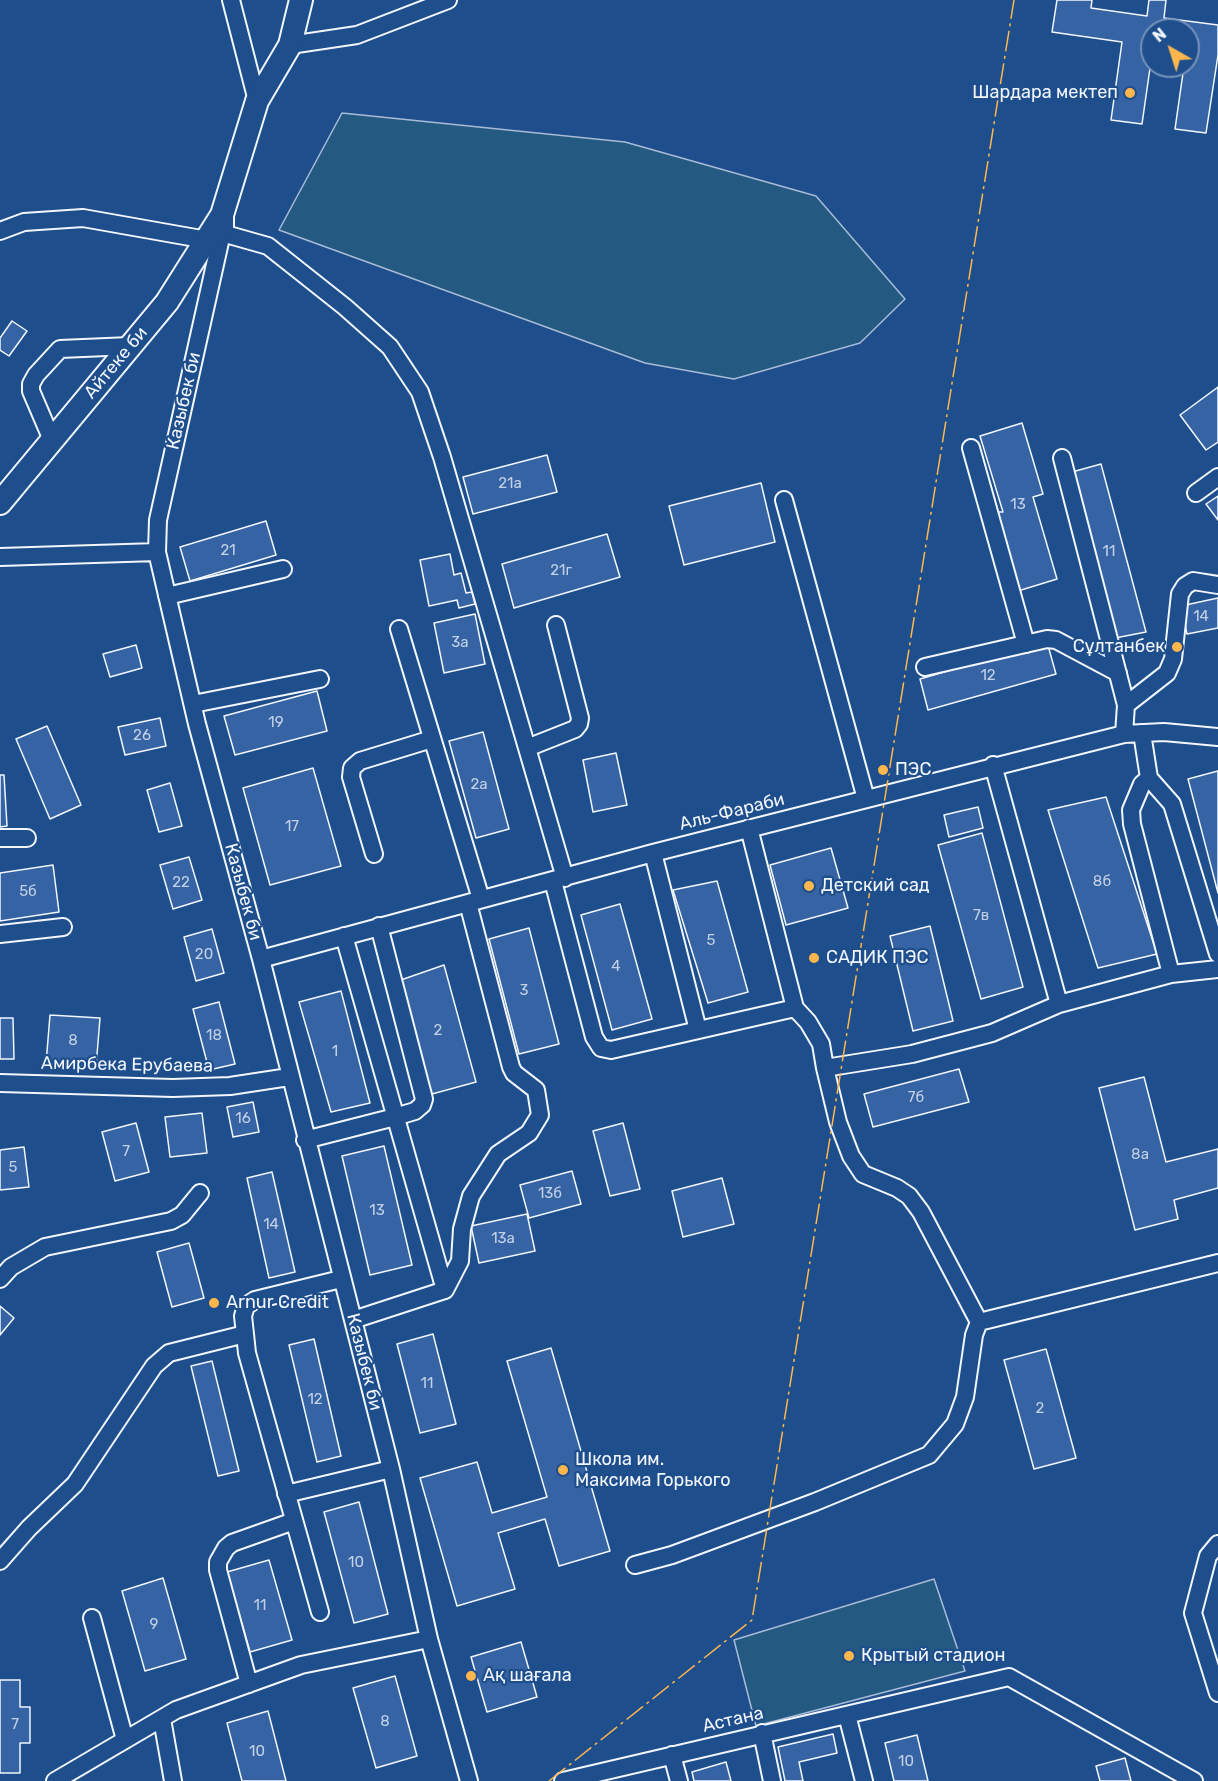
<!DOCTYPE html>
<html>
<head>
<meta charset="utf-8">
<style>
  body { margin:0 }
  #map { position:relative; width:1218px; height:1781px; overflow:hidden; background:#1f4e8c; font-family:Rubik,sans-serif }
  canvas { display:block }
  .north { position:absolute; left:1140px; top:18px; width:60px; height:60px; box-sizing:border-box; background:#1f4e8c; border:2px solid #7391ba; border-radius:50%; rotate:321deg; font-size:16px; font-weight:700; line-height:24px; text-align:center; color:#f2f6ff }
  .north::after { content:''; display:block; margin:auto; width:21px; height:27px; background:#ffb74d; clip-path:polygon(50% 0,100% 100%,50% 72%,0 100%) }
</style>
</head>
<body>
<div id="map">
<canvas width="1218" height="1781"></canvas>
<div class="north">N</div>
</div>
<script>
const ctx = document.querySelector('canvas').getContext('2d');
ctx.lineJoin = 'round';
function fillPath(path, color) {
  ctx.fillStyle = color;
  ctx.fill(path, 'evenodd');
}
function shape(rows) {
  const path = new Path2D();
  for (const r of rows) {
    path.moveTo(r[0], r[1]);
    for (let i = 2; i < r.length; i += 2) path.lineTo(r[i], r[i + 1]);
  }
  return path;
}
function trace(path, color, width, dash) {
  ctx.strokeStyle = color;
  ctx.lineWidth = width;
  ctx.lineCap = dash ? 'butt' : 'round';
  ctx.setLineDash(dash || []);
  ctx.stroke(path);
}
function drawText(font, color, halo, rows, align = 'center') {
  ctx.font = font + ' Rubik,sans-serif';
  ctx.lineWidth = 4.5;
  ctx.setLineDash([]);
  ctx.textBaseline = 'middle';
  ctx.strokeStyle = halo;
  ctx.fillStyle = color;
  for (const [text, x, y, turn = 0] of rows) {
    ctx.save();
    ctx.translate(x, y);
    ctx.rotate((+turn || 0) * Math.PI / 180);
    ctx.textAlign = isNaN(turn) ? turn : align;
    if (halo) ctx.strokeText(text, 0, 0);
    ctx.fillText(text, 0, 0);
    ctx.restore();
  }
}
const green = shape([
  [342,113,625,142,816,196,905,299,860,343,734,379,645,363,279,230,342,113],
  [934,1579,965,1671,756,1726,734,1640,934,1579]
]);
const building = shape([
  [1057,0,1092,0,1091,8,1147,16,1149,0,1166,0,1164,18,1218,25,1218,55,1206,133,1175,129,1184,66,1188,66,1188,30,1152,30,1152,54,1142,124,1111,120,1122,42,1052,32,1057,0],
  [12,321,27,331,9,356,0,350,0,338,12,321],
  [1218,387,1218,442,1206,450,1180,415,1218,387],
  [1022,423,1043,494,1033,497,1057,579,1018,591,995,512,1003,512,980,436,1022,423],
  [547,455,557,492,473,514,463,477,547,455],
  [1101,464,1146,632,1115,638,1072,472,1101,464],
  [761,483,775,542,684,565,669,506,761,483],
  [1218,496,1218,520,1206,504,1218,496],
  [266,521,276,555,190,581,180,547,266,521],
  [607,534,620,577,514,608,502,564,607,534],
  [450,554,454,575,461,573,466,593,472,592,475,604,459,608,457,600,429,606,420,560,450,554],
  [1218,598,1218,628,1187,634,1181,606,1218,598],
  [475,614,485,664,444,673,434,623,475,614],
  [1047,642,1056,674,928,710,920,679,1047,642],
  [136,645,142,668,110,677,103,654,136,645],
  [317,691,327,731,235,755,224,716,317,691],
  [160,718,166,746,125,755,118,727,160,718],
  [47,726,81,805,50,819,16,739,47,726],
  [483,732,509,829,476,838,449,741,483,732],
  [616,753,627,805,593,812,583,760,616,753],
  [313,768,341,866,270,885,243,788,313,768],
  [1218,771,1218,893,1188,779,1218,771],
  [0,775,4,775,7,826,0,827,0,775],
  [170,783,182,826,159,832,147,790,170,783],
  [1106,797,1157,954,1098,968,1048,810,1106,797],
  [978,807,983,828,949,837,944,815,978,807],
  [982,833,1023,987,981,999,938,845,982,833],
  [831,848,848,908,786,925,770,865,831,848],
  [189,857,202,900,173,909,160,865,189,857],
  [53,865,59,912,0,921,0,873,53,865],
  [717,881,748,992,708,1003,673,890,717,881],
  [620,904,652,1019,612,1030,581,915,620,904],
  [930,926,953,1021,913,1031,890,936,930,926],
  [529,928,559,1044,519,1054,489,939,529,928],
  [212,929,224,973,196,981,184,937,212,929],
  [444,965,476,1082,432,1094,398,981,444,965],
  [341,991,370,1103,331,1112,299,1002,341,991],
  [219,1002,235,1064,209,1070,193,1009,219,1002],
  [50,1015,100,1018,96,1067,46,1064,50,1015],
  [0,1018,13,1018,14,1059,0,1059,0,1018],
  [959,1069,969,1102,873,1127,864,1094,959,1069],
  [1144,1077,1166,1162,1218,1149,1218,1188,1174,1200,1178,1219,1135,1230,1099,1088,1144,1077],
  [253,1102,259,1132,233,1137,227,1107,253,1102],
  [202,1113,207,1153,170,1157,165,1117,202,1113],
  [136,1123,149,1172,115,1181,102,1132,136,1123],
  [623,1123,640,1189,610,1196,593,1131,623,1123],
  [384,1146,412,1265,370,1275,342,1156,384,1146],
  [24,1147,29,1187,0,1190,0,1150,24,1147],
  [572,1171,581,1204,529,1218,520,1185,572,1171],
  [272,1172,295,1272,269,1278,247,1178,272,1172],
  [722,1178,734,1224,683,1237,672,1191,722,1178],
  [527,1214,535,1251,479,1263,471,1226,527,1214],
  [189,1243,204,1298,172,1307,157,1252,189,1243],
  [0,1306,14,1318,0,1335,0,1306],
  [433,1334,456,1424,420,1433,397,1344,433,1334],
  [314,1339,341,1456,317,1462,289,1345,314,1339],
  [551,1348,610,1551,559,1566,545,1519,498,1533,515,1589,457,1606,420,1478,477,1462,492,1513,547,1497,507,1361,551,1348],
  [1046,1349,1076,1458,1034,1469,1004,1360,1046,1349],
  [212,1361,239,1471,218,1476,191,1366,212,1361],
  [359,1502,388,1614,354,1623,324,1512,359,1502],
  [269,1560,292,1640,250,1652,227,1572,269,1560],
  [163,1578,186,1659,145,1671,122,1591,163,1578],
  [521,1642,537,1697,487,1712,471,1657,521,1642],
  [395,1676,417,1756,376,1768,353,1688,395,1676],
  [0,1680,20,1680,20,1707,30,1707,30,1743,20,1743,20,1773,0,1773,0,1680],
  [268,1711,286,1781,242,1781,227,1723,268,1711],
  [833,1734,837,1753,799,1762,803,1781,785,1781,778,1747,833,1734],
  [917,1735,928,1781,894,1781,885,1743,917,1735],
  [1125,1758,1131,1781,1100,1781,1096,1766,1125,1758],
  [726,1762,731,1781,694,1781,692,1772,726,1762]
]);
const street = shape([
  [231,0,257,101],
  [290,45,357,35,448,0],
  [0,231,24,222,83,218,207,240],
  [52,440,31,391,31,384,36,375,60,349,130,346],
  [971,448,1026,644],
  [1062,458,1126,705,1124,734],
  [1196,493,1218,477],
  [784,500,866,799],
  [0,557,157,552],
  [167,596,283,569],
  [399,629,481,899],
  [925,667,1047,639,1056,640,1118,673],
  [193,704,320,679],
  [1126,705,1167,673,1173,659,1180,594,1185,586,1193,581,1218,585],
  [1142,733,1149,778,1172,804,1218,954],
  [527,748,575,729,579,724,580,718,556,625],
  [993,765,1059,1004],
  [1149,778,1142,784,1131,810,1132,824,1171,974],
  [749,828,795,1008,808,1022,821,1044,825,1068,912,1054,992,1033,1059,1004,1171,974,1218,969],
  [0,838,27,838],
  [653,853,698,1030],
  [374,854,351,777,352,768,360,761,432,739],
  [553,881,594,1037,601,1048,611,1050,795,1008],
  [0,934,63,927],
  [344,936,445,1290],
  [261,959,653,853,1124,734,1164,732,1218,737],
  [825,1068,838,1122,851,1156,863,1174,897,1188,909,1196,921,1212,979,1322],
  [0,1083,173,1088,230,1086,289,1077],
  [305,1140,395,1117,415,1111,422,1105,424,1099,379,926],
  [0,1279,11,1267,45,1247,171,1221,182,1215,200,1193],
  [353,1320,445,1290,460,1261,462,1229,471,1196,498,1154,529,1133,540,1115,536,1090,514,1073,511,1067,468,903],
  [245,1334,247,1353,320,1612],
  [286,1494,391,1469],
  [1218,1544,1208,1556,1193,1613,1218,1693],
  [0,1561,29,1528,75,1484,154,1366,169,1353,245,1334,243,1316,246,1306,255,1300,341,1279],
  [635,1565,672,1555,815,1502,929,1455,955,1424,965,1397,974,1335,979,1322,1218,1263],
  [92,1618,125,1740],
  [249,1684,218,1570,218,1562,226,1548,232,1543,294,1521],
  [847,1715,864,1781],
  [162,1719,173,1781],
  [762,1733,772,1781],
  [672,1755,679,1781],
  [55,1781,176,1710,301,1665,429,1639],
  [469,1781,429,1639,391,1469,261,959,197,724,157,552,158,520,222,233,268,246,345,307,390,347,420,392,442,457,565,878],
  [563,1781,1009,1677,1194,1781]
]);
const secondary = shape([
  [222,229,222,215,257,101,290,45,301,0],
  [0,503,167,302,222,215]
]);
const power = shape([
  [549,1781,752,1620,1014,0]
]);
const markers = [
  [1130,93,6,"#ffb74d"],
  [1177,647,6,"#ffb74d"],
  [883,770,6,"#ffb74d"],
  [809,886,6,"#ffb74d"],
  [814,958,6,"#ffb74d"],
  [214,1303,6,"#ffb74d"],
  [563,1470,6,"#ffb74d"],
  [849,1656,6,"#ffb74d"],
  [471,1676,6,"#ffb74d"]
];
const numberNames = [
  ["21а",510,484],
  ["13",1018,505],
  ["21",228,551],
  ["11",1109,552],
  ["21г",561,571],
  ["14",1201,617],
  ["3а",460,643],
  ["12",988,676],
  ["19",276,723],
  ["26",142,736],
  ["2а",479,785],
  ["17",292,827],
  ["8б",1102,882],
  ["22",181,883],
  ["5б",28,892],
  ["7в",981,916],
  ["5",711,941],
  ["20",204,955],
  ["4",616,967],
  ["3",524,991],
  ["2",438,1031],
  ["18",214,1036],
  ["8",73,1041],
  ["1",335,1052],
  ["7б",916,1098],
  ["16",243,1119],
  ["7",126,1152],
  ["8а",1140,1155],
  ["5",13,1168],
  ["13б",550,1194],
  ["13",377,1211],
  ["14",271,1225],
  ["13а",503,1239],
  ["11",427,1384],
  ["12",315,1400],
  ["2",1040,1409],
  ["10",356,1563],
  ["11",260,1606],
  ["9",154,1625],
  ["8",385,1722],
  ["7",15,1725],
  ["10",257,1752],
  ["10",906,1762]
];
const poiNames = [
  ["Шардара мектеп",1118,93,"right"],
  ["Сұлтанбек",1165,647,"right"],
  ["ПЭС",895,770],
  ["Детский сад",821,886],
  ["САДИК ПЭС",826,958],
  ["Arnur Credit",226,1303],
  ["Школа им.",575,1460],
  ["Максима Горького",575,1481],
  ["Крытый стадион",861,1656],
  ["Ақ шағала",483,1676]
];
const streetNames = [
  ["Айтеке би",116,363,-50],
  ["Казыбек би",184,401,-77],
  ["Аль-Фараби",732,812,-14],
  ["Казыбек би",243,892,75],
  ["Амирбека Ерубаева",127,1065,1],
  ["Казыбек би",364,1362,76],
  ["Астана",733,1720,-13]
];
fillPath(green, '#245a82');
trace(green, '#a8bbd7', 1.5);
fillPath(building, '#3563a3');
trace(building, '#f2f6ff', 1.5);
trace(street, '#f2f6ff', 20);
trace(secondary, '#f2f6ff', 26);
trace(street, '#1f4e8c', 16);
trace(secondary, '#1f4e8c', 22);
trace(power, '#ffb74d', 1.5, [21, 4.5, 3, 4.5]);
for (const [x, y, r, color] of markers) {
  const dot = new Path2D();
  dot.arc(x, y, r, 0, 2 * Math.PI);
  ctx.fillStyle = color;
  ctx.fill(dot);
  trace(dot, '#1f4e8c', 2);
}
drawText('15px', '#c3d1e8', null, numberNames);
drawText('18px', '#f2f6ff', '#1f4e8c', poiNames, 'left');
drawText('18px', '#f2f6ff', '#1f4e8c', streetNames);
</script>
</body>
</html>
